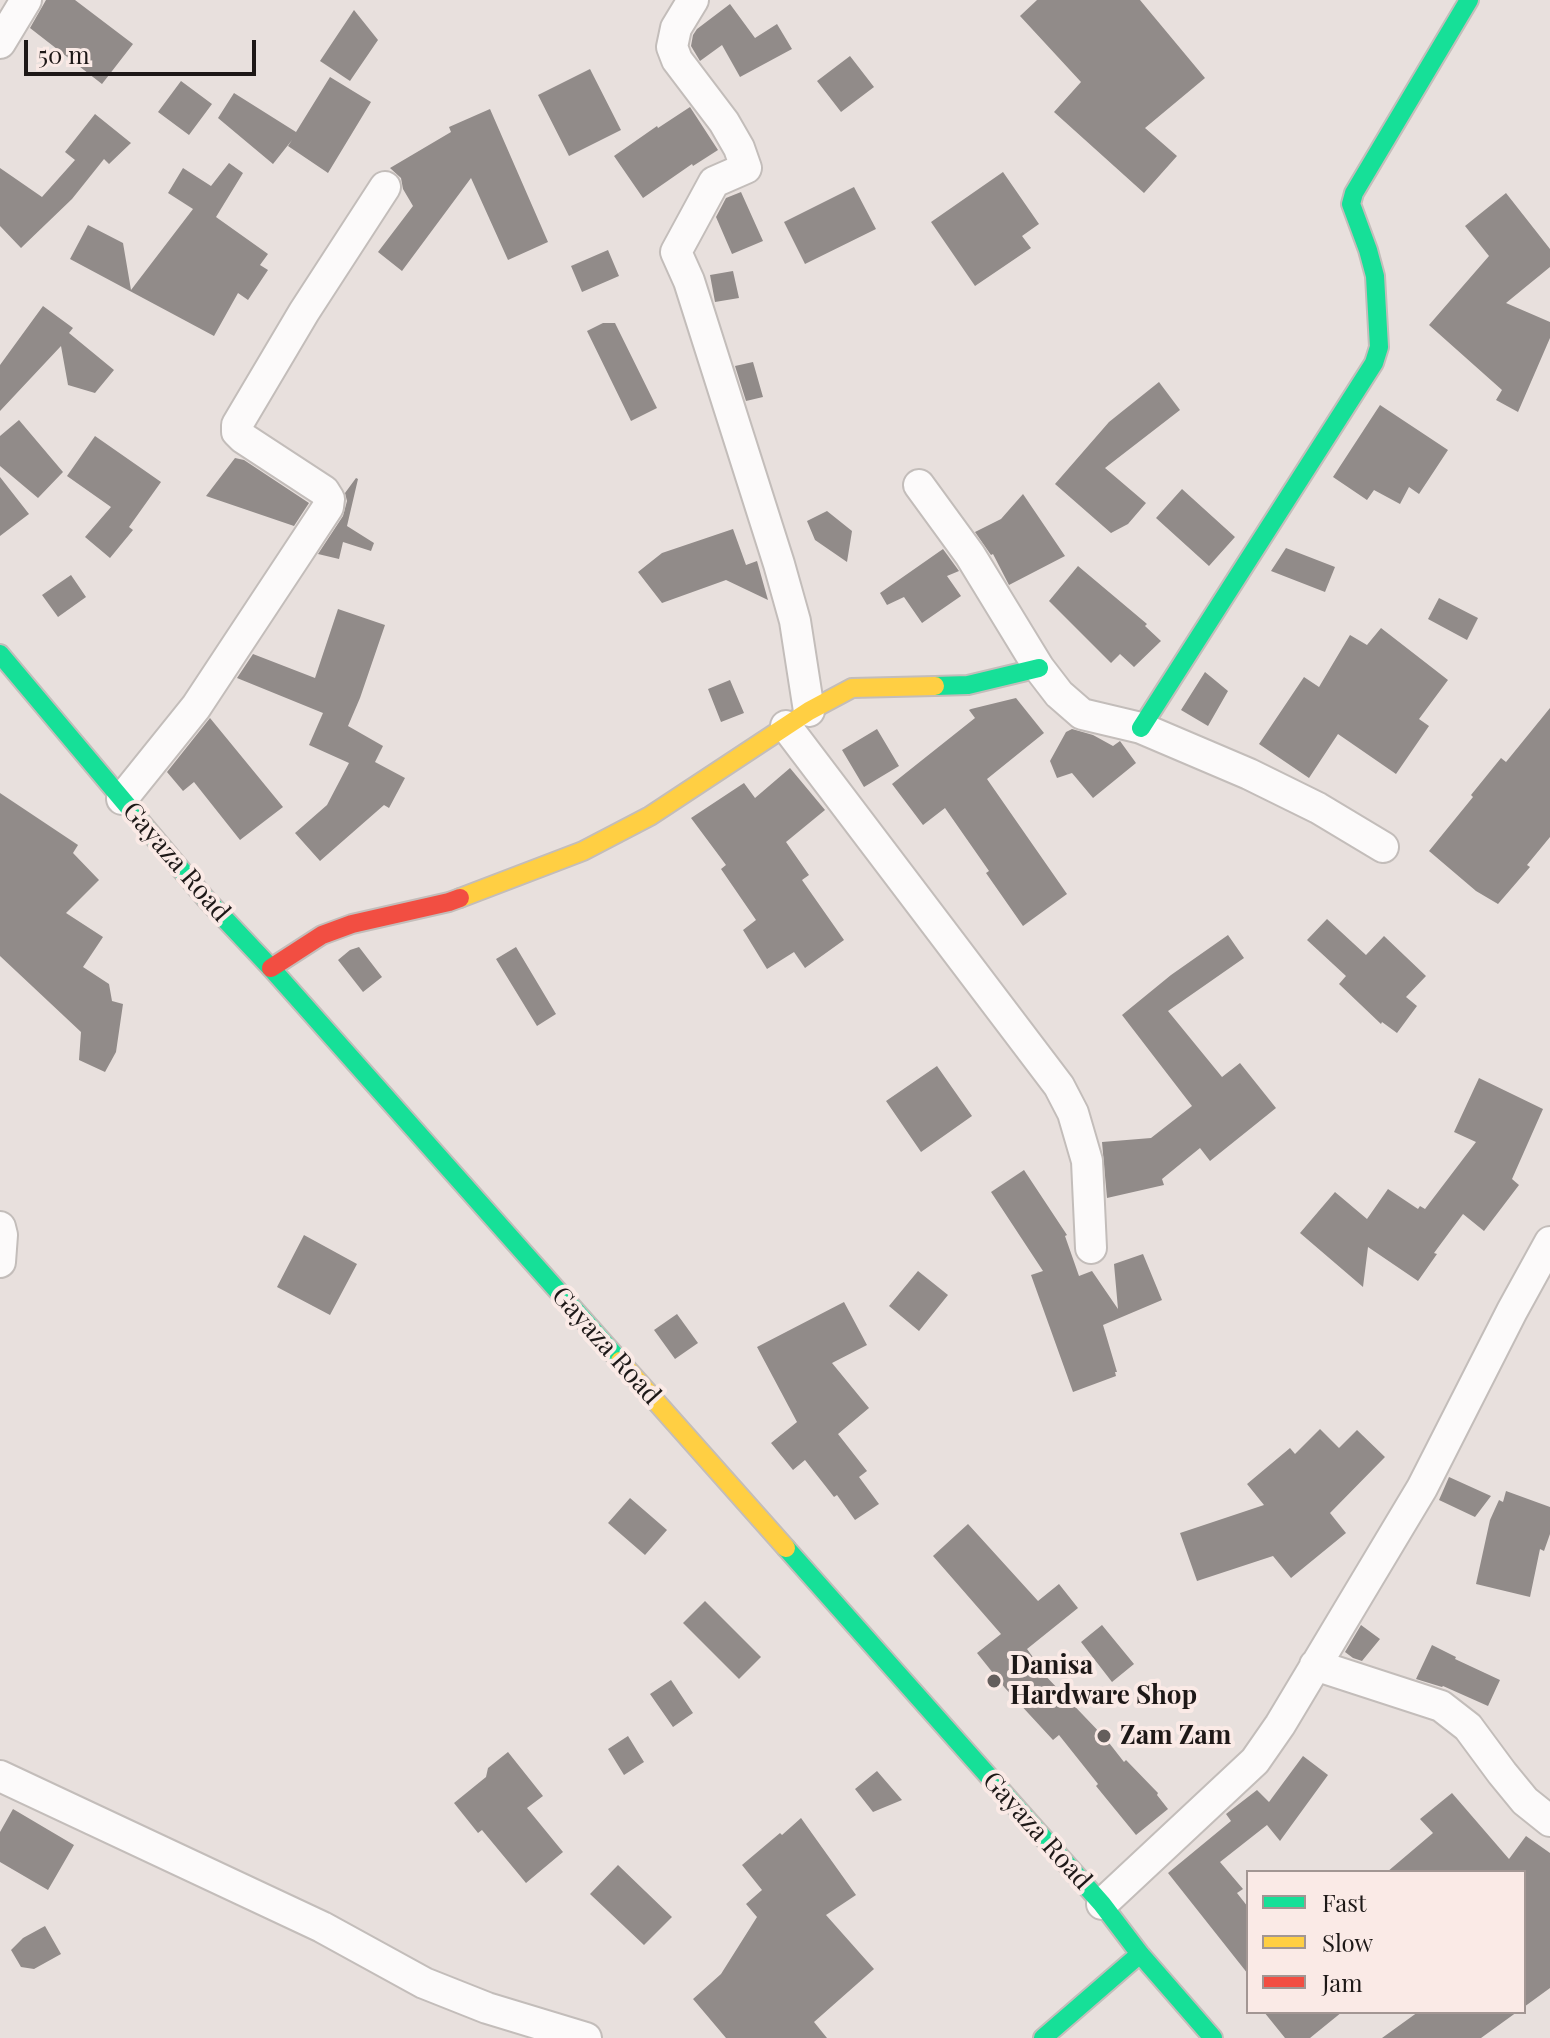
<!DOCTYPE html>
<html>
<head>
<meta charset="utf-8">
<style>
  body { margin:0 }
  #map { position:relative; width:1550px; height:2038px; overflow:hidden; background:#e8e0dd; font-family:"Playfair Display",serif }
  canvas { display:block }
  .legend { position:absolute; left:1246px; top:1870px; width:280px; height:144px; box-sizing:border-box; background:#faeae6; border:2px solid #a29693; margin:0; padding:10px 14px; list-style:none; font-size:24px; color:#1d1817 }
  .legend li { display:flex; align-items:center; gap:16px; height:40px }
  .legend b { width:40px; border:2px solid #a29693 }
  .scale { position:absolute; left:24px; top:40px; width:232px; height:36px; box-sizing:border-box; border:4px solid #1d1817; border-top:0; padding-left:10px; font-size:24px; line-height:28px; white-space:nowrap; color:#1d1817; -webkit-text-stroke:6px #faeae6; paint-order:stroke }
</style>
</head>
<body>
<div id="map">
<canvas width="1550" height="2038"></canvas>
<ul class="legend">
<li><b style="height:10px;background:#16e098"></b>Fast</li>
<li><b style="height:10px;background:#ffcf43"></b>Slow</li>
<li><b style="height:10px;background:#f24e42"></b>Jam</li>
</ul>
<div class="scale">50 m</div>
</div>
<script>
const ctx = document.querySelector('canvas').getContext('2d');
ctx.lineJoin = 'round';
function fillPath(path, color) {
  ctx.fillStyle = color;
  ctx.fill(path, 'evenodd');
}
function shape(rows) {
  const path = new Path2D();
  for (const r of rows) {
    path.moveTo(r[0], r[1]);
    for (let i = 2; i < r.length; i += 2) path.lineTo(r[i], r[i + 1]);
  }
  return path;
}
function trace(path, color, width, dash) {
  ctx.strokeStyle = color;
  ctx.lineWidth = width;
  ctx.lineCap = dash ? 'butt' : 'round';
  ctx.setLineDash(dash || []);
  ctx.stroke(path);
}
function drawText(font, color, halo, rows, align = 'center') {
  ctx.font = font + ' "Playfair Display",serif';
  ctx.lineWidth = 8;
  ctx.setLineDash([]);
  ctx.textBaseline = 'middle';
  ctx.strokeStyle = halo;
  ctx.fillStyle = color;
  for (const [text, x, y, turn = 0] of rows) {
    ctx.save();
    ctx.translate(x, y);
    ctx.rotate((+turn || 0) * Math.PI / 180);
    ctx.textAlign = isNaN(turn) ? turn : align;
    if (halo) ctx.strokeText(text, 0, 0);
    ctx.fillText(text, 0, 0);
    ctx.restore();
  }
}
const building = shape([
  [46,0,75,0,133,44,102,84,30,28],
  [1037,0,1140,0,1205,78,1145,128,1177,156,1144,193,1054,112,1081,82,1020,16],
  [730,4,755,38,777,24,792,49,740,77,722,45,700,61,691,46,693,35,697,29],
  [354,10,378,40,350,81,320,61],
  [850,56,874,87,841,112,817,81],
  [590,69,621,130,569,156,538,95],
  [330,77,371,102,328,173,288,146,292,140,273,164,218,118,234,93,296,132],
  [181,81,212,104,189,135,158,112],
  [690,107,718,150,693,166,692,164,643,198,614,156,657,126,658,128],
  [490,109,548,242,508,260,471,178,402,271,378,252,413,206,403,189,401,178,390,168,451,132,449,127],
  [95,114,131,143,109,164,104,159,72,199,21,248,0,226,0,168,42,197,75,160,65,152],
  [229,163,243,173,216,217,268,254,260,265,268,270,248,300,238,293,214,336,70,259,88,225,123,243,131,290,193,209,168,193,183,168,211,186],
  [1003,172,1039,224,1022,236,1031,248,975,286,931,222],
  [854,187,876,229,805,264,784,222],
  [741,192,763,241,732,254,716,217,726,198],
  [1506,193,1550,249,1550,267,1506,303,1550,322,1550,338,1518,412,1496,400,1502,390,1429,325,1489,256,1465,226],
  [608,250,619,276,582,292,571,266],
  [733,271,739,298,715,302,710,275],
  [43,306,73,328,69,333,114,370,95,393,68,385,61,346,0,411,0,365],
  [603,323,615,323,657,408,631,421,587,331],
  [753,362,763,397,746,401,735,366],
  [1159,382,1180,410,1105,468,1146,503,1128,524,1111,533,1055,484,1109,422],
  [1380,405,1448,450,1419,494,1409,487,1400,504,1374,490,1367,500,1333,477],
  [19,420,63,472,38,498,0,466,0,436],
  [95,436,161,482,129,527,133,530,110,558,85,537,111,507,67,476],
  [235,458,244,460,309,503,294,526,206,496],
  [0,477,29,514,0,536],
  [356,478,358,479,347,526,374,543,371,551,343,542,339,559,318,554,343,516,347,501,345,493],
  [1182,489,1235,537,1209,566,1156,518],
  [1023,494,1065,556,1009,585,993,554,991,555,975,532,1001,519],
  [827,511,852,531,847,562,815,540,807,521],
  [733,529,746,565,757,561,768,600,726,580,662,603,638,572,662,553],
  [1286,548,1335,567,1325,592,1271,571],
  [943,549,959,571,947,576,961,596,922,623,904,597,887,605,880,593],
  [1078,566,1147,624,1145,626,1161,641,1134,667,1120,654,1111,663,1049,601],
  [71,575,86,597,58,617,42,595],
  [1439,598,1478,618,1467,640,1428,619],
  [338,609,385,625,360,698,348,726,383,746,375,762,405,778,389,808,384,805,320,861,295,833,327,805,349,763,309,745,323,713,237,678,253,654,315,678],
  [1381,628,1448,680,1419,719,1429,726,1396,774,1338,734,1309,778,1259,744,1304,677,1319,687,1350,635,1367,645],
  [1205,672,1228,691,1208,726,1181,710],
  [730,680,744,713,721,722,708,689],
  [1016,698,1044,733,987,779,1067,894,1023,926,986,873,989,871,945,808,923,825,892,784,975,718,969,710,971,709],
  [1550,708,1550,837,1527,865,1530,867,1498,904,1476,891,1429,851,1473,797,1471,795,1501,758,1506,762],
  [210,718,283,807,240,840,194,782,183,791,167,772],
  [877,729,899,766,864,787,842,750],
  [1072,729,1093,735,1113,746,1120,741,1136,763,1093,798,1072,773,1057,778,1050,761,1066,732],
  [790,768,825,810,786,842,809,875,802,880,844,940,805,968,794,952,767,969,743,930,756,920,721,869,726,865,691,818,744,783,755,798],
  [0,793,78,845,73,853,99,880,66,913,103,937,83,967,109,984,112,1001,123,1004,116,1052,105,1072,79,1060,81,1032,0,956],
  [1327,919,1366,955,1384,936,1426,976,1406,997,1417,1006,1397,1033,1382,1022,1381,1024,1339,984,1346,976,1307,940],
  [1228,935,1244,958,1168,1011,1222,1077,1240,1063,1276,1108,1210,1161,1200,1148,1162,1179,1164,1185,1107,1198,1102,1142,1151,1138,1192,1106,1122,1015,1171,975],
  [359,947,382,977,363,992,338,960,350,950],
  [516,947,556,1014,537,1026,496,959],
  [937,1066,972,1116,921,1152,886,1101],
  [1479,1078,1543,1109,1512,1179,1519,1185,1484,1231,1463,1214,1434,1253,1437,1254,1418,1281,1368,1247,1363,1287,1300,1233,1335,1192,1367,1219,1388,1189,1418,1209,1420,1206,1425,1209,1476,1142,1454,1132],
  [1024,1170,1067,1235,1065,1236,1079,1276,1092,1271,1118,1309,1114,1264,1143,1254,1162,1300,1103,1325,1117,1372,1115,1372,1116,1376,1073,1392,1031,1275,1043,1271,991,1192],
  [304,1235,357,1264,330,1315,277,1287],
  [918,1271,948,1295,919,1331,889,1306],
  [844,1302,867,1345,832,1363,869,1408,838,1434,867,1471,859,1477,879,1504,855,1520,837,1495,834,1497,805,1460,793,1470,771,1443,797,1422,757,1347],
  [677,1314,698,1343,675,1359,654,1330],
  [1320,1429,1339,1448,1357,1430,1385,1457,1330,1513,1346,1533,1291,1578,1273,1556,1197,1581,1180,1533,1264,1505,1247,1484,1290,1448,1295,1454],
  [1449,1477,1491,1496,1475,1517,1439,1500],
  [1506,1491,1550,1507,1550,1534,1544,1551,1540,1549,1530,1597,1476,1584,1490,1520,1499,1500,1503,1502],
  [630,1498,667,1530,645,1555,608,1523],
  [968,1524,1038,1601,1059,1584,1078,1608,1027,1649,1041,1668,1039,1669,1106,1739,1124,1762,1126,1760,1158,1793,1157,1795,1168,1809,1136,1835,1096,1786,1098,1784,1059,1735,1053,1740,1005,1688,977,1653,1001,1634,933,1556],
  [705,1601,761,1657,739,1679,683,1623],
  [1102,1625,1134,1664,1112,1682,1081,1642],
  [1361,1625,1380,1639,1362,1661,1353,1658,1345,1652],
  [1432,1645,1456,1657,1455,1659,1500,1680,1488,1706,1443,1686,1442,1687,1416,1679],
  [671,1680,693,1713,673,1727,650,1694],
  [628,1736,644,1762,624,1775,608,1749],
  [508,1752,543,1796,527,1808,563,1852,526,1883,482,1830,478,1833,454,1803,486,1777,488,1768],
  [1303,1756,1328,1775,1280,1841,1267,1825,1220,1862,1243,1889,1237,1893,1248,1907,1248,1974,1168,1873,1231,1821,1226,1814,1257,1790,1269,1802],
  [877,1771,902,1800,873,1812,855,1789],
  [1452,1793,1509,1859,1526,1836,1550,1853,1550,1988,1524,2007,1524,1872,1387,1872,1433,1833,1420,1819],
  [13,1809,74,1845,48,1890,0,1862,0,1832],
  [801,1818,856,1895,826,1915,874,1969,814,2022,827,2038,726,2038,693,1999,721,1974,757,1917,746,1904,762,1890,742,1865,780,1833,782,1835],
  [618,1865,672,1917,644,1945,590,1894],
  [45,1926,61,1954,34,1969,21,1967,11,1950,23,1938],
  [1264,2012,1342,2012,1310,2038,1285,2038],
  [1418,2012,1517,2012,1481,2038,1382,2038]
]);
const street = shape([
  [693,0,676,28,672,47,677,60,724,122,739,148,746,168,714,182,676,252,689,281,779,564,795,621,809,711],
  [0,43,26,0],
  [919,485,970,555,1039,668,1059,694,1082,714,1141,728,1249,774,1318,808,1383,847],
  [786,726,1059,1086,1073,1113,1087,1161,1091,1248],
  [122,799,196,707,328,507,329,499,324,491,243,438,237,432,237,425,304,312,385,187],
  [0,1227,2,1235,0,1262],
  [1315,1665,1441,1706,1468,1727,1502,1773,1525,1801,1550,1821],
  [0,1776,322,1927,424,1983,487,2008,586,2038],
  [1102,1904,1255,1761,1280,1725,1422,1488,1512,1311,1550,1242]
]);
const fast = shape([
  [0,654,205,898,271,968,620,1361],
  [935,686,968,685,1039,668],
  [1141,728,1374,363,1379,347,1375,276,1368,250,1351,204,1354,193,1469,0],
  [786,1548,1102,1904,1140,1954,1213,2038],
  [1043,2038,1140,1954]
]);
const slow = shape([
  [460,898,583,851,650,816,809,711,852,688,935,686],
  [620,1361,786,1548]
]);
const jam = shape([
  [271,968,322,935,352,924,449,902,460,898]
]);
const markers = [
  [994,1681,8,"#645e5c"],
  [1104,1736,8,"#645e5c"]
];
const streetNames = [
  ["Gayaza Road",176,862,49],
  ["Gayaza Road",606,1346,48],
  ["Gayaza Road",1037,1831,48]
];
const poiNames = [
  ["Danisa",1010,1666],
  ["Hardware Shop",1010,1696],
  ["Zam Zam",1120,1736]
];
fillPath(building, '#918b89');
trace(street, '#c3bdba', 34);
trace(fast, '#c3bdba', 22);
trace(slow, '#c3bdba', 22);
trace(jam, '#c3bdba', 22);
trace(street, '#fcfafa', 30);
trace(fast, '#16e098', 18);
trace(slow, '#ffcf43', 18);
trace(jam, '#f24e42', 18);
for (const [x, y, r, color] of markers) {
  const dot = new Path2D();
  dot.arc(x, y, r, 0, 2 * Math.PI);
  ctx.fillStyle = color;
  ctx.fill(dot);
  trace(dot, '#faeae6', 3);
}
drawText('26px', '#1d1817', '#faeae6', streetNames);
drawText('bold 26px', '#1d1817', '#faeae6', poiNames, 'left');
</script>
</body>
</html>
